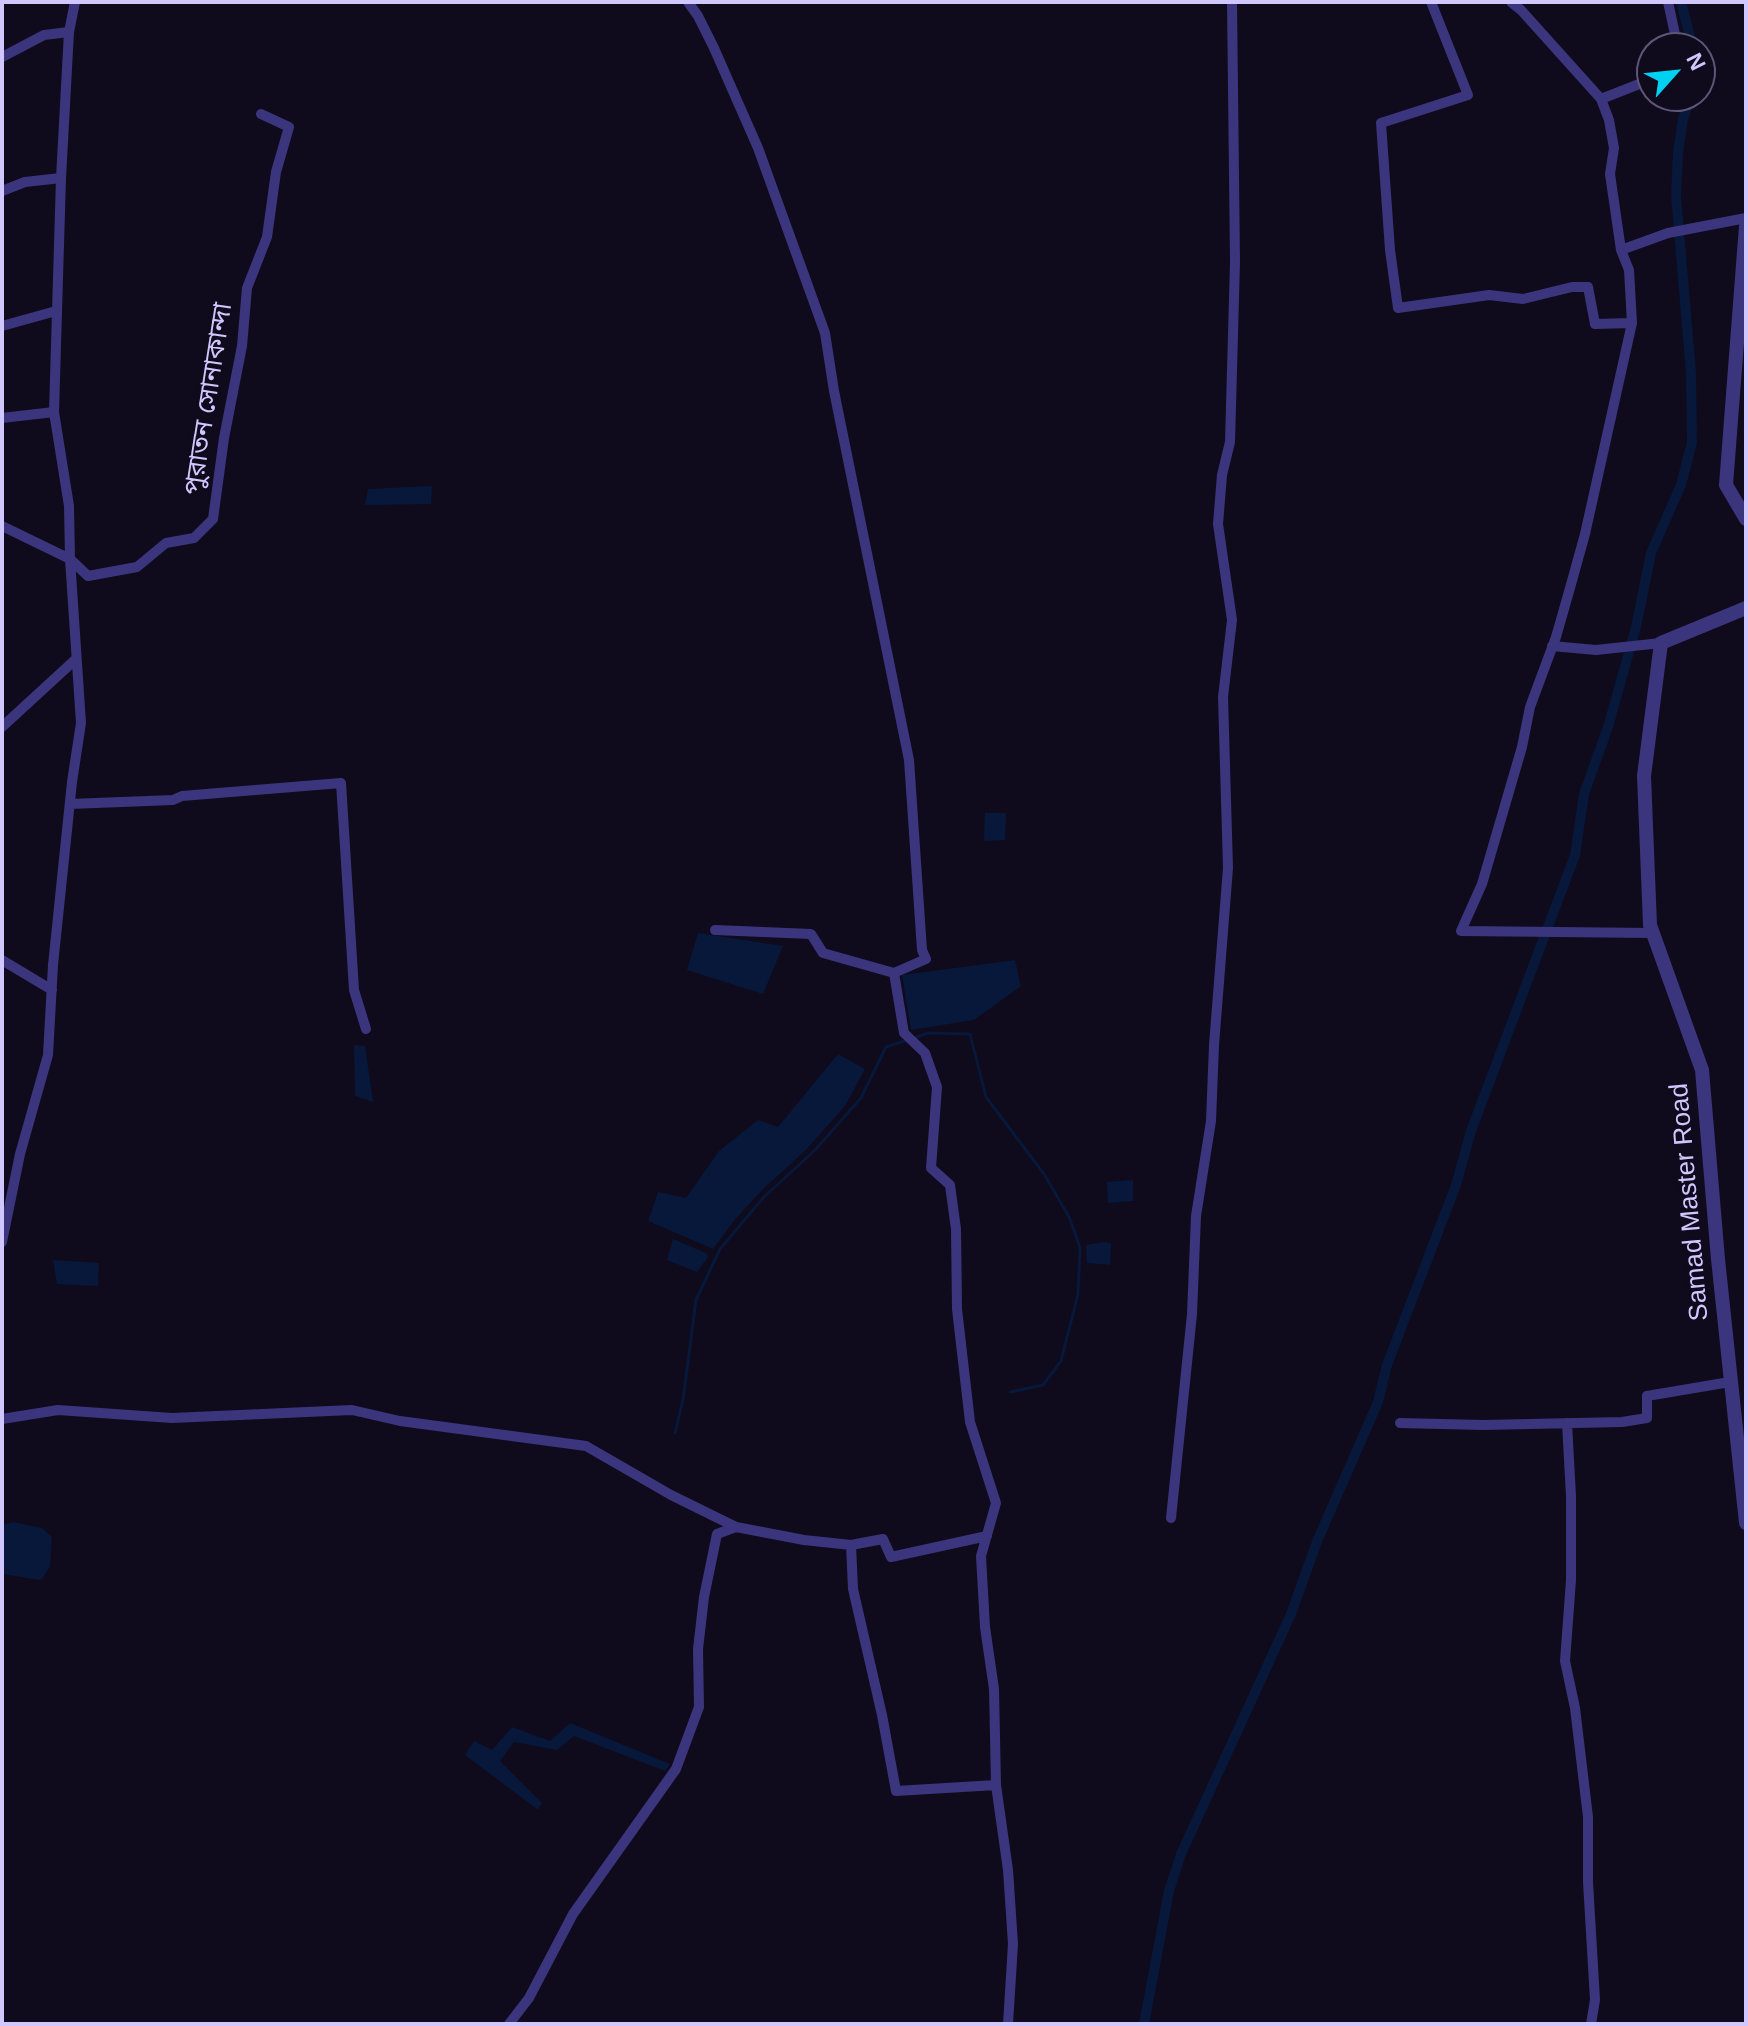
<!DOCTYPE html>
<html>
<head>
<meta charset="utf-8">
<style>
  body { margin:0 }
  #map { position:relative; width:1748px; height:2026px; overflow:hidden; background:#0f0b1d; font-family:Helvetica,sans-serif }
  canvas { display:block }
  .frame { position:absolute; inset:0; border:4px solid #d0c7ff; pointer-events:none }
  .north { position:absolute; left:1636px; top:32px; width:80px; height:80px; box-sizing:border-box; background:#0f0b1d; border:2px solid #5c5677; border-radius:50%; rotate:63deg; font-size:22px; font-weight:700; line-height:32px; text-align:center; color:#d0c7ff }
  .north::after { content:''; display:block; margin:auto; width:28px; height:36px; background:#00d0f2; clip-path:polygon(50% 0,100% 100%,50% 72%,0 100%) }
</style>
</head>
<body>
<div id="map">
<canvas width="1748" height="2026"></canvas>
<div class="frame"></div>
<div class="north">N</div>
</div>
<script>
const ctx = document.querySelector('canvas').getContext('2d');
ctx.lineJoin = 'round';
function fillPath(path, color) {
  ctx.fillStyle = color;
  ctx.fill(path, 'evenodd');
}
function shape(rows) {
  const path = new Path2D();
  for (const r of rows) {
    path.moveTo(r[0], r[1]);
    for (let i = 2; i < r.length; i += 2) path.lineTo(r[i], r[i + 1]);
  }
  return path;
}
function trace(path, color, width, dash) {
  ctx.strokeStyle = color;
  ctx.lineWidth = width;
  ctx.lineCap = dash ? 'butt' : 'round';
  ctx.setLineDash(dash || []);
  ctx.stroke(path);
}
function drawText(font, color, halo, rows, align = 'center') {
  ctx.font = font + ' Helvetica,"Noto Sans Bengali",sans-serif';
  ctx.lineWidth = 6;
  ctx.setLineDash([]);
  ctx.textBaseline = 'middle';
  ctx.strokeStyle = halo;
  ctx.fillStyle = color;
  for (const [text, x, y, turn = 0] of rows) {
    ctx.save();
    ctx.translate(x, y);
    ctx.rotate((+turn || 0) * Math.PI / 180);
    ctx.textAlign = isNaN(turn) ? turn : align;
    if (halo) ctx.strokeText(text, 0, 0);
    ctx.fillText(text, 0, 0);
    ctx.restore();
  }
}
const water = shape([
  [432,486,431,504,365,505,368,489],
  [985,813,1006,813,1005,840,984,841],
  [698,933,783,946,763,994,687,970],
  [1015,960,1021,986,974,1020,911,1030,902,975],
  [354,1045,365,1046,373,1102,355,1096],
  [838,1054,865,1069,845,1106,805,1151,762,1190,733,1222,713,1249,648,1221,658,1192,686,1198,719,1151,758,1120,778,1127],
  [1133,1180,1133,1201,1108,1203,1107,1182],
  [673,1239,706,1253,708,1257,697,1272,667,1260],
  [1104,1242,1111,1243,1110,1265,1087,1263,1086,1245],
  [53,1260,99,1263,98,1286,57,1284],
  [13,1522,42,1528,52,1537,50,1566,43,1578,39,1580,2,1574,2,1525],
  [570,1723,670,1764,665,1771,574,1736,557,1750,514,1742,500,1761,542,1803,538,1810,465,1755,474,1741,492,1750,512,1727,550,1741]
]);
const stream = shape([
  [914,1038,928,1033,970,1034,986,1097,1044,1174,1069,1217,1080,1247,1078,1294,1061,1361,1043,1385,1010,1392],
  [675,1433,683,1400,696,1300,720,1249,763,1198,815,1150,861,1098,886,1047,907,1040]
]);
const canal = shape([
  [1681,2,1693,48],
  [1144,2024,1169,1891,1181,1854,1291,1614,1318,1539,1378,1402,1387,1365,1456,1185,1471,1131,1575,855,1584,794,1608,727,1636,627,1651,553,1681,485,1692,442,1691,373,1676,196,1678,153,1683,119,1691,96]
]);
const minor = shape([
  [688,2,698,16,714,48,758,148,825,333,834,391,909,760,922,950,926,959,894,973],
  [1431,2,1468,95,1381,123,1390,250,1398,308,1489,295,1523,299,1572,287,1588,287,1595,324,1632,323,1629,270,1621,250],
  [1511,2,1521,10,1601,99,1609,120,1614,148,1610,174,1621,250,1668,233,1746,218],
  [1668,2,1678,48],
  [2,57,44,35,69,32],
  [1601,99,1652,79],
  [2,191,25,182,61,178],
  [1632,323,1585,534,1570,588,1556,637,1530,707,1522,747,1482,884,1461,931,1652,933],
  [2,326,56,311],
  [2,418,54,412],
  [2,526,70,559,88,576,137,567,166,543,194,538,213,519,224,438,242,346,247,288,267,237,276,172,289,127,261,114],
  [1552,646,1596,650,1661,643],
  [2,727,76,659],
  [70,804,173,800,182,796,341,783,354,990,366,1029],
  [715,930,811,934,823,953,894,973,904,1033,925,1053,937,1087,931,1168,950,1185,956,1229,957,1309,970,1422,996,1503,981,1556,985,1627,994,1689,996,1785,1008,1870,1013,1944,1008,2024],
  [2,960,52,990],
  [2,1242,20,1154,48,1055,53,965,72,782,81,723,70,559,69,506,54,412,61,178,69,32,75,2],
  [2,1419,58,1410,172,1418,352,1410,400,1421,586,1446,671,1495,736,1527,804,1540,851,1545,883,1539,891,1557,987,1536],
  [1400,1423,1483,1425,1622,1422,1647,1418,1647,1396,1730,1382],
  [1567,1423,1571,1496,1571,1580,1565,1661,1575,1708,1588,1817,1588,1882,1595,2000,1591,2024],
  [1171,1518,1192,1314,1196,1216,1211,1121,1214,1045,1228,868,1223,697,1232,620,1218,524,1222,475,1230,442,1235,262,1232,2],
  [851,1545,853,1589,882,1715,896,1791,996,1785],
  [509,2024,529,1998,573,1914,676,1769,699,1707,698,1649,704,1597,717,1534,736,1527]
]);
const tertiary = shape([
  [1746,226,1726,485,1746,519],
  [1746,608,1661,643,1644,776,1650,925,1702,1070,1718,1259,1746,1523]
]);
const streetNames = [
  ["পুরাতন সোনাকান্দা",209,399,-81],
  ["Samad Master Road",1690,1202,-95]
];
fillPath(water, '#07183a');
trace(stream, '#07183a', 3);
trace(canal, '#07183a', 10);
trace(minor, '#3b357d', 10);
trace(tertiary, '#3b357d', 14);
drawText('26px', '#d0c7ff', '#0f0b1d', streetNames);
</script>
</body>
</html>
